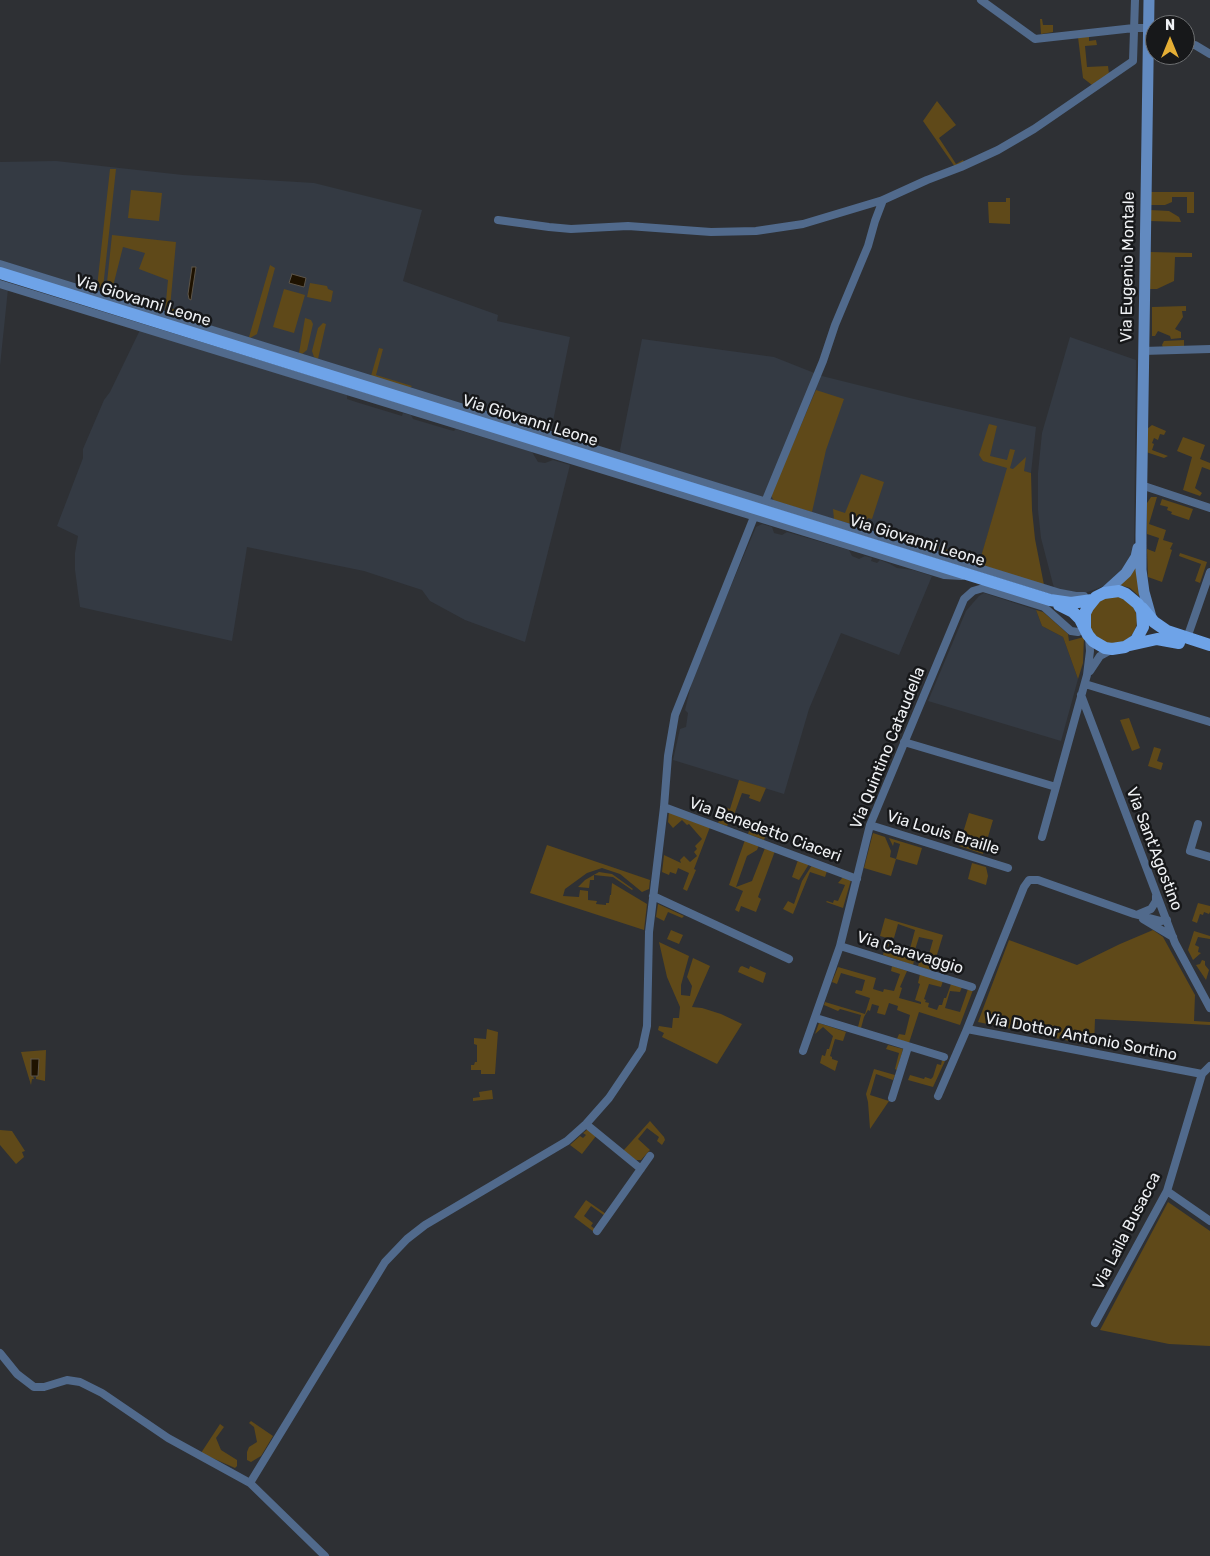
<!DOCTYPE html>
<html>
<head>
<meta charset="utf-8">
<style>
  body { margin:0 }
  #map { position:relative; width:1210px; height:1556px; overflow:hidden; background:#2e3034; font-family:Rubik,sans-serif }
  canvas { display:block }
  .north { position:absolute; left:1145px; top:15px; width:50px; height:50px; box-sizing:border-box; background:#17181a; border:1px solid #6d6f71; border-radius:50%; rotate:0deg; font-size:14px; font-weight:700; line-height:20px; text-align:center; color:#eff1f4 }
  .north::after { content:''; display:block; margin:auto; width:18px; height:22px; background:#e4ae35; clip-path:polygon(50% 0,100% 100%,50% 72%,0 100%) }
</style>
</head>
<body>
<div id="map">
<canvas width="1210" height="1556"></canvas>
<div class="north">N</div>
</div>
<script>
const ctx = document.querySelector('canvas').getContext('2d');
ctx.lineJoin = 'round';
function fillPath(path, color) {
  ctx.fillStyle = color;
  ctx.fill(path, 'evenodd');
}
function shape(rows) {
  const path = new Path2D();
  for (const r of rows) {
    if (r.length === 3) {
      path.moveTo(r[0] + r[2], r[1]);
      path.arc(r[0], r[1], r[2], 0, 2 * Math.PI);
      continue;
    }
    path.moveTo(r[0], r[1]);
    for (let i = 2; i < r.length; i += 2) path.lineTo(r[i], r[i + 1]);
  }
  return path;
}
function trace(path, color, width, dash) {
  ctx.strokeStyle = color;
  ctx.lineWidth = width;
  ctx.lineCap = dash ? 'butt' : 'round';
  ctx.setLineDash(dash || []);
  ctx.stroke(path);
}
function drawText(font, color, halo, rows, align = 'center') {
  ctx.font = font + ' Rubik,sans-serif';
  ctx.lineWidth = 5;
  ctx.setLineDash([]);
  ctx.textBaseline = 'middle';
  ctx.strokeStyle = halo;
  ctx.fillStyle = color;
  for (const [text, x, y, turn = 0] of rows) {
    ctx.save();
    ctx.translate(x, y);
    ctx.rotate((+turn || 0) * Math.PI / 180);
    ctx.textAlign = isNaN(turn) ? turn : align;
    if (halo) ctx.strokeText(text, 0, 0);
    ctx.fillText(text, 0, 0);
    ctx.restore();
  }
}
const built = shape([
  [56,161,183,175,314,183,422,210,403,281,498,315,497,321,570,337,551,431,0,260,0,162],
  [0,286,8,289,0,366],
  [140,330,347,395,347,399,356,402,402,416,403,413,411,415,413,419,450,430,454,431,456,429,532,452,538,462,545,463,553,460,570,465,525,642,465,620,430,601,422,590,364,571,247,547,232,641,80,607,75,570,75,553,78,536,57,526,83,458,83,449,104,400,110,392],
  [1070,337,1136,360,1134,550,1125,568,1104,586,1085,593,1068,591,1054,588,1041,538,1038,510,1038,473,1042,433],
  [642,339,774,357,822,376,914,399,1036,427,1031,473,1008,468,979,564,621,453,620,450],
  [762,524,772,527,774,533,782,535,787,532,849,550,852,556,859,559,865,556,872,558,871,561,877,563,880,560,890,564,897,568,913,570,932,576,899,655,841,633,809,709,784,794,673,760,680,729,686,727,688,713,685,710,694,673,756,527],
  [984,593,1036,610,1042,626,1063,637,1078,679,1061,741,928,701,966,611,979,596]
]);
const green = shape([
  [1040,19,1042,19,1043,25,1053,25,1053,32,1041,34],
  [1089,36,1089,41,1096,40,1097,45,1085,46,1087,67,1108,66,1109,74,1092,85,1083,78,1078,37],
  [937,101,956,125,939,138,956,164,963,160,964,162,955,167,923,121],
  [110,169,116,169,103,288,97,287],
  [131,190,162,193,159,221,128,218],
  [1150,192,1194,192,1194,213,1187,213,1187,197,1172,197,1172,202,1165,205,1150,205],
  [1006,198,1010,198,1010,224,989,223,988,202,1006,202],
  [1150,210,1169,211,1179,217,1181,222,1150,221],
  [112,235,176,242,170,308,185,312,179,316,165,312,168,280,139,269,145,253,123,247,111,294,106,292],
  [1150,252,1192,253,1192,257,1175,257,1174,281,1157,289,1149,289],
  [270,265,275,268,257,334,250,338,249,337],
  [310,283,327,286,328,289,333,291,331,302,307,297],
  [284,289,305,295,294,333,273,327],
  [1186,306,1186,311,1182,311,1183,317,1175,329,1181,332,1181,338,1171,339,1170,336,1158,331,1155,336,1152,336,1152,307],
  [305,318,311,320,313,324,307,350,302,354,299,353],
  [323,323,326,324,318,359,314,357,312,351,318,328],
  [1184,340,1184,347,1163,347,1162,345,1164,341],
  [379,348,383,349,376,375,412,386,410,388,371,376],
  [816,390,844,399,826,450,812,512,774,501,771,495],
  [518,415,536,421,532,425,516,421],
  [989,424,997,426,990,456,1007,460,1010,449,1015,450,1010,468,1013,469,1026,457,1024,471,1031,473,1032,510,1035,539,1044,585,940,552,939,547,980,560,1007,468,983,461,979,455],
  [1152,425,1166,431,1164,435,1160,434,1158,440,1154,438,1152,443,1154,444,1152,450,1168,456,1164,458,1146,452,1147,429],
  [1183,437,1205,445,1200,459,1210,463,1210,470,1202,467,1195,488,1202,493,1200,496,1183,490,1192,457,1177,451],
  [861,474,884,482,872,519,868,518,866,522,863,521,861,527,834,519,833,509,845,513],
  [1151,497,1157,497,1149,524,1166,530,1163,540,1173,543,1170,549,1172,550,1162,582,1148,577,1147,549,1155,552,1159,538,1147,534,1147,503],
  [1162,499,1193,509,1189,520,1171,514,1172,512,1167,510,1168,507,1160,505],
  [882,530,921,542,917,545,884,534],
  [1180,553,1207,562,1200,583,1195,581,1201,564,1179,556],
  [1135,567,1137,567,1139,596,1130,588,1120,585],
  [1113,620,24],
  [1036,610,1043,612,1049,617,1068,634,1069,641,1084,637,1083,663,1078,679,1063,637,1042,626],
  [1129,718,1140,748,1132,751,1120,720],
  [1154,747,1161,749,1157,761,1163,763,1161,770,1148,766],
  [739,780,766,788,760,802,749,798,750,795,742,793,734,815,732,815,727,826,718,823,725,807,730,809],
  [669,812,710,827,694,869,696,870,687,891,683,889,689,873,678,868,676,874,670,872,669,875,662,872,664,855,681,863,680,860,684,856,690,862,697,856,694,852,697,849,695,846,702,839,689,824,687,825,682,820,673,828,668,822],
  [969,813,993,820,983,854,959,846],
  [752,822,768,828,764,840,748,834],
  [873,833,885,837,891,851,890,857,896,859,900,844,894,842,893,846,889,838,922,848,917,865,896,859,891,876,864,868],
  [745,840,759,845,757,850,747,856,736,887,752,881,765,848,775,851,758,897,761,899,756,912,741,906,739,912,735,910,743,891,729,885],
  [547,845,650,880,649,889,642,892,620,874,602,868,587,873,565,889,563,896,579,897,580,890,588,891,588,900,597,901,596,904,606,905,606,903,609,903,610,895,611,895,612,883,647,904,644,930,530,893],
  [798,860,809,864,799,880,792,877],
  [972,863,986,867,988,876,986,885,968,879],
  [812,865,827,871,825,877,810,872,793,914,783,909,788,901,794,904,802,881],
  [599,872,612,874,633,889,632,890,613,877,594,875,594,880,590,880,589,888,578,887,585,880],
  [843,877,851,880,843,908,826,902,827,901,833,903,834,900,838,901,845,885,838,883],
  [1198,903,1210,906,1210,912,1209,914,1204,912,1203,915,1200,914,1197,923,1192,921],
  [658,904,684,916,682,918,668,912,664,921,656,917],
  [885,918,943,935,932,971,918,966,920,959,927,961,933,940,919,937,913,956,915,957,913,965,883,955,887,938,880,936],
  [898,924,915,930,908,956,887,951,891,937,894,938],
  [671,930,683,935,679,944,667,939],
  [1153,930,1163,937,1195,995,1194,1021,1210,1022,1210,1025,1095,1019,1094,1046,978,1022,1009,940,1077,965,1120,944],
  [1194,931,1210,936,1210,939,1198,937,1195,945,1199,947,1198,952,1201,953,1193,960,1188,950],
  [659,942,689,956,681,985,681,995,690,996,692,986,687,977,693,958,710,966,692,1007,702,1008,721,1014,742,1024,717,1064,662,1037,664,1033,658,1030,659,1026,672,1028,673,1018,679,1018,680,1007,667,977],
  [1202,960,1205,961,1205,965,1209,970,1206,980,1196,965,1200,964],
  [742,966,749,969,750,966,766,973,763,983,738,972,740,967],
  [892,966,907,971,900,987,902,988,899,998,921,1004,921,1002,915,1000,920,984,918,983,920,974,943,981,941,987,929,984,924,999,926,1000,925,1002,929,1003,928,1007,937,1010,939,1005,942,1005,944,998,946,998,951,984,962,987,960,992,950,991,945,1008,960,1012,968,989,973,990,960,1025,919,1012,909,1043,897,1039,899,1034,905,1035,910,1015,897,1010,898,1006,889,1003,885,1015,877,1013,879,1006,872,1004,870,1011,868,1010,864,1017,861,1028,858,1027,861,1015,840,1009,838,1011,824,1005,825,1002,865,1014,870,998,855,993,856,990,862,991,865,980,841,973,837,984,832,982,838,967,876,978,873,989,883,992,884,989,894,991,900,974,891,971],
  [819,1023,846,1032,843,1041,835,1039,830,1056,832,1057,832,1059,838,1061,835,1071,820,1063,822,1055,825,1056,827,1049,829,1049,833,1036,823,1027,815,1034],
  [487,1029,498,1032,495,1074,481,1074,481,1070,471,1070,471,1065,474,1065,475,1062,477,1062,477,1045,474,1044,474,1038,486,1039],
  [888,1045,903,1049,897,1070,895,1069,899,1053,886,1049],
  [46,1050,45,1081,36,1079,36,1076,38,1076,38,1059,31,1076,33,1076,34,1079,32,1079,31,1085,21,1052],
  [942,1060,945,1061,933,1087,908,1080,910,1075,924,1079,925,1077,931,1079,933,1077,937,1064,941,1065],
  [874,1069,895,1075,893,1080,876,1074,870,1095,889,1101,870,1129,868,1102,866,1094],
  [492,1090,493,1099,473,1101,473,1098,480,1097,479,1092],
  [650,1121,664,1137,665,1140,662,1145,657,1141,659,1137,647,1128,638,1139,650,1150,641,1160,636,1160,623,1151],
  [588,1129,596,1136,582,1154,570,1145,580,1136,583,1138,586,1135,583,1133],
  [0,1130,12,1131,25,1151,22,1152,24,1157,16,1164,0,1145],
  [586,1200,606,1214,605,1216,591,1206,584,1216,593,1223,591,1226,595,1229,594,1232,574,1217],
  [1168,1202,1210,1231,1210,1346,1169,1344,1100,1330],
  [251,1421,273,1436,261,1456,251,1462,247,1460,247,1452,249,1447,257,1442,254,1427,249,1423],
  [220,1424,224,1427,216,1438,221,1450,237,1460,237,1466,235,1468,201,1453]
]);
const water = shape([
  [192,267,196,267,191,300,189,299,188,294,192,267],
  [292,274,306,278,304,287,289,283,292,274],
  [31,1059,39,1059,38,1076,31,1076,31,1059]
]);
const street = shape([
  [981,0,1035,39,1134,28,1148,28],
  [1185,45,1195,45,1210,54],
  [498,220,549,227,571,229,628,226,711,232,756,231,803,224,883,200,927,180,961,167,998,150,1034,129,1133,61,1135,0],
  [0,264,1060,593,1076,596,1084,596],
  [0,284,944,575,962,576],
  [1143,351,1210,349],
  [1141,485,1210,508],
  [765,502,823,361,835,325,868,246,875,221,883,200],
  [1187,638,1210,572],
  [1090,671,1100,656,1111,650],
  [1085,684,1210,722],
  [1081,695,1175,943,1210,1008],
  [904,742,1056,787,1087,675,1090,651,1089,637],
  [664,807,857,879],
  [1198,824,1190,851,1210,857],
  [870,825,1008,868],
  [1042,837,1056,787],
  [653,896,789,959],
  [1139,914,1151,909,1156,901,1156,896],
  [1143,919,1173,937],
  [1167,920,1161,921,1134,914,1038,880,1029,880,1024,887,967,1029,1202,1074],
  [840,946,972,987],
  [816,1018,944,1057],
  [803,1051,840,946,870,825,964,599,973,591,983,588,1044,607,1071,631,1078,632],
  [938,1096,967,1029],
  [892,1098,908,1047],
  [586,1124,641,1169],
  [1167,1191,1210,1221],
  [597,1231,650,1156],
  [1095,1323,1167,1191,1202,1074,1210,1066],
  [0,1353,17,1374,34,1387,44,1387,67,1380,80,1382,102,1393,168,1438,250,1483],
  [325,1556,250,1483,385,1262,407,1239,425,1225,567,1141,586,1124,609,1098,642,1049,647,1026,649,932,664,807,668,756,675,715,754,517]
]);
const secondary = shape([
  [1149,0,1141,534,1141,570,1144,592,1151,617],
  [1104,593,1126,573,1136,557,1138,548]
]);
const primary = shape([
  [0,273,1050,600,1071,603,1092,600],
  [1059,605,1073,612,1080,619,1088,635,1093,641,1105,648,1112,649,1125,647,1136,640,1143,627,1142,611,1138,604,1126,594,1119,591,1104,593,1096,597,1088,607,1085,613,1085,628],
  [1142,608,1154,622,1167,631,1210,645],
  [1130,645,1157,639,1179,643]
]);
const streetNames = [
  ["Via Eugenio Montale",1128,267,-89],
  ["Via Giovanni Leone",143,301,17],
  ["Via Giovanni Leone",530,421,17],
  ["Via Giovanni Leone",917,541,17],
  ["Via Quintino Cataudella",888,748,-68],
  ["Via Benedetto Ciaceri",765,830,20],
  ["Via Louis Braille",943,833,17],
  ["Via Sant'Agostino",1154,849,69],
  ["Via Caravaggio",910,953,17],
  ["Via Dottor Antonio Sortino",1081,1037,11],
  ["Via Laila Busacca",1127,1231,-63]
];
fillPath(built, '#343a43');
fillPath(green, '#5f4919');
fillPath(water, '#1e1200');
trace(water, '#5d5549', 1);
trace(street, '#516a8c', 8);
trace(secondary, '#628ac0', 11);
trace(primary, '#6ea3e8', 12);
drawText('16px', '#eff1f4', '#17181a', streetNames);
</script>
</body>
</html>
